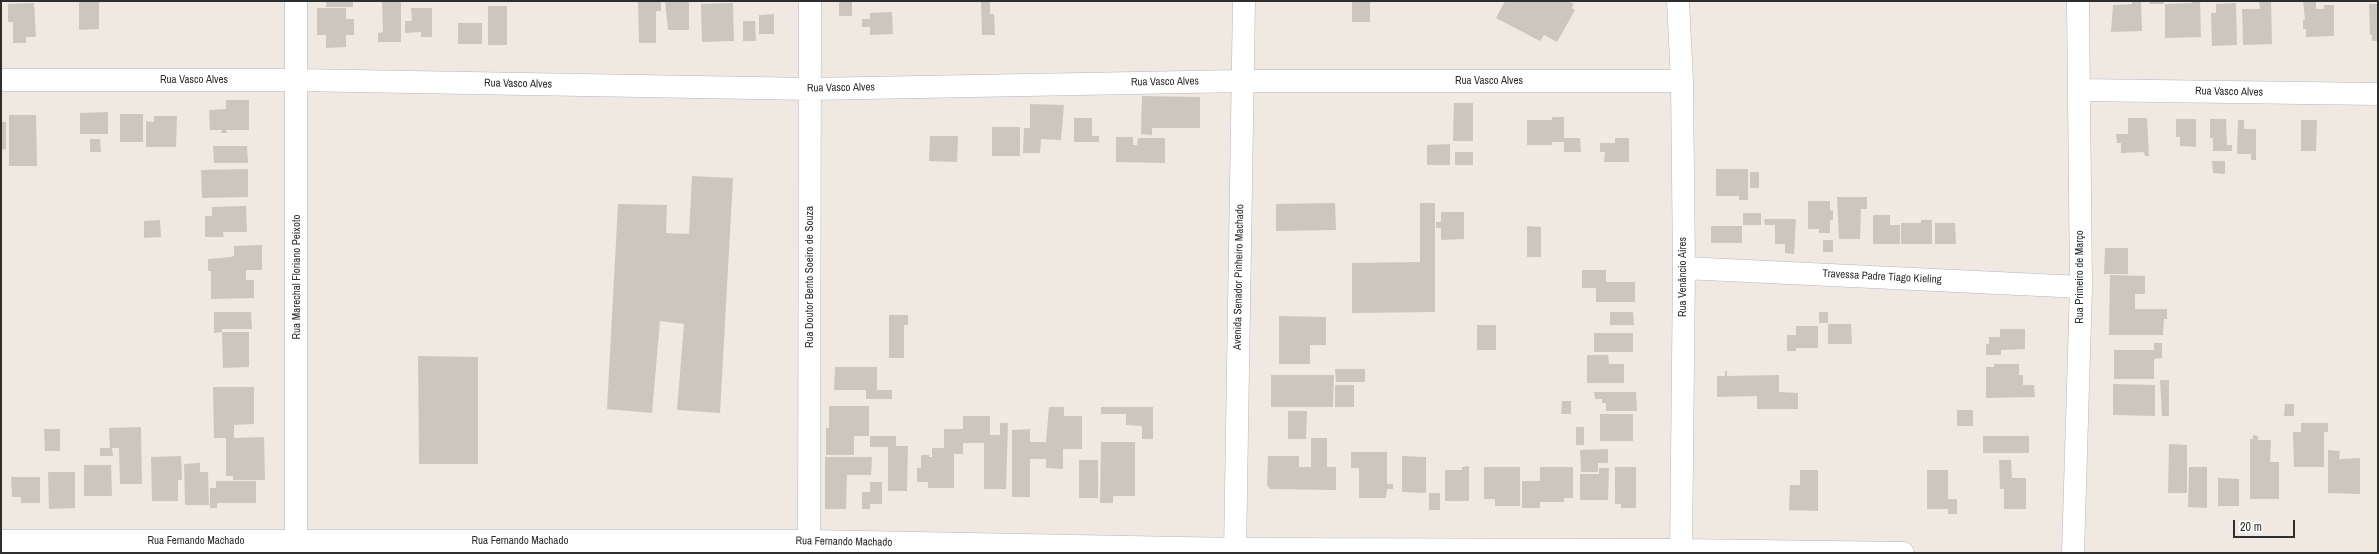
<!DOCTYPE html>
<html>
<head>
<meta charset="utf-8">
<style>
  body { margin:0 }
  #map { position:relative; width:2379px; height:554px; overflow:hidden; background:#efe9e1; font-family:"Archivo Narrow",sans-serif }
  canvas { display:block }
  .frame { position:absolute; inset:0; border:2px solid #2e2e2e; pointer-events:none }
  .scale { position:absolute; left:2233px; top:520px; width:62px; height:18px; box-sizing:border-box; border:2px solid #2e2e2e; border-top:0; padding-left:5px; font-size:12px; line-height:14px; white-space:nowrap; color:#2e2e2e; -webkit-text-stroke:3px #fff; paint-order:stroke }
</style>
</head>
<body>
<div id="map">
<canvas width="2379" height="554"></canvas>
<div class="frame"></div>
<div class="scale">20 m</div>
</div>
<script>
const ctx = document.querySelector('canvas').getContext('2d');
ctx.lineJoin = 'round';
function fillPath(path, color) {
  ctx.fillStyle = color;
  ctx.fill(path, 'evenodd');
}
function shape(rows) {
  const path = new Path2D();
  for (const r of rows) {
    path.moveTo(r[0], r[1]);
    for (let i = 2; i < r.length; i += 2) path.lineTo(r[i], r[i + 1]);
  }
  return path;
}
function trace(path, color, width, dash) {
  ctx.strokeStyle = color;
  ctx.lineWidth = width;
  ctx.lineCap = dash ? 'butt' : 'round';
  ctx.setLineDash(dash || []);
  ctx.stroke(path);
}
function drawText(font, color, halo, rows, align = 'center') {
  ctx.font = font + ' "Archivo Narrow",sans-serif';
  ctx.lineWidth = 3.5;
  ctx.setLineDash([]);
  ctx.textBaseline = 'middle';
  ctx.strokeStyle = halo;
  ctx.fillStyle = color;
  for (const [text, x, y, turn = 0] of rows) {
    ctx.save();
    ctx.translate(x, y);
    ctx.rotate((+turn || 0) * Math.PI / 180);
    ctx.textAlign = isNaN(turn) ? turn : align;
    if (halo) ctx.strokeText(text, 0, 0);
    ctx.fillText(text, 0, 0);
    ctx.restore();
  }
}
const building = shape([
  [79,1,99,1,99,29,79,30],
  [326,1,353,1,353,7,326,7],
  [382,1,401,1,401,42,378,42,378,33,383,32],
  [638,1,661,1,661,11,656,11,656,43,639,43],
  [665,1,689,1,689,30,668,30],
  [839,1,852,1,852,16,839,16],
  [981,1,990,1,990,14,994,14,995,35,982,35],
  [1352,1,1370,1,1370,22,1352,22],
  [1505,1,1568,1,1574,4,1572,8,1575,10,1557,42,1544,35,1540,41,1496,18],
  [2132,1,2141,1,2142,31,2111,32,2113,5,2132,4],
  [2149,1,2163,1,2164,4,2150,4],
  [2192,1,2200,1,2201,37,2165,38,2165,4,2192,3],
  [2259,1,2271,1,2272,44,2243,45,2242,9,2260,9],
  [2303,1,2316,1,2316,9,2324,9,2324,5,2334,5,2334,36,2306,37,2306,29,2303,29,2303,20,2305,20],
  [34,3,36,37,26,37,26,43,13,43,13,22,8,22,8,4],
  [733,3,734,41,702,42,701,4],
  [2236,3,2237,45,2212,46,2211,13,2216,13,2216,4],
  [2369,4,2378,4,2378,41,2372,41,2372,35,2370,35],
  [488,6,507,6,507,45,488,45],
  [317,8,346,8,346,19,354,19,354,35,346,35,346,47,326,48,326,35,317,35],
  [411,8,432,8,432,37,421,37,421,32,405,33,405,21,412,21],
  [892,12,893,34,870,35,870,27,862,27,862,19,870,19,870,13],
  [774,14,774,34,759,34,759,15],
  [743,21,755,21,756,41,743,41],
  [458,23,482,23,482,44,458,44],
  [1142,96,1200,97,1200,128,1152,128,1152,135,1141,134],
  [226,100,249,100,249,130,226,130,227,133,221,133,222,130,210,130,209,110,226,109],
  [1454,103,1473,103,1473,141,1453,141],
  [1030,104,1064,105,1061,140,1041,139,1040,153,1023,153,1024,128,1030,128],
  [108,112,108,134,80,134,80,113],
  [120,114,143,114,143,142,120,142],
  [9,115,36,115,37,166,9,166],
  [154,116,177,116,176,147,146,147,146,121,154,122],
  [1552,117,1564,117,1564,138,1580,138,1581,152,1564,152,1564,142,1552,142,1552,145,1527,145,1527,120,1552,120],
  [1074,118,1092,118,1092,136,1099,136,1099,142,1074,142],
  [2128,118,2147,118,2149,156,2145,156,2144,152,2121,153,2121,143,2117,143,2116,134,2128,134],
  [2176,119,2196,119,2196,147,2180,146,2180,137,2176,137],
  [2210,119,2226,119,2227,145,2232,145,2232,151,2213,151,2213,138,2210,138],
  [2238,120,2244,120,2244,129,2256,129,2256,160,2251,160,2251,154,2237,154],
  [2301,120,2317,120,2316,151,2301,151],
  [1,122,6,122,6,149,1,150],
  [992,127,1020,127,1020,156,992,156],
  [930,136,958,136,957,162,929,161],
  [1116,137,1133,137,1133,145,1137,145,1138,138,1165,138,1165,163,1116,162],
  [1615,138,1629,138,1629,162,1604,162,1605,152,1600,152,1600,143,1615,143],
  [90,139,100,139,101,152,90,152],
  [1450,144,1450,165,1427,165,1427,145],
  [213,146,247,146,248,163,214,163],
  [1455,152,1473,152,1473,165,1455,165],
  [2212,161,2225,161,2225,174,2213,173],
  [248,169,248,197,202,198,201,170],
  [1716,169,1748,169,1748,200,1739,200,1739,196,1716,196],
  [1750,172,1759,172,1759,188,1750,188],
  [692,176,733,178,720,413,677,410,684,324,660,321,652,413,607,409,618,204,667,205,666,233,689,234],
  [1837,197,1867,197,1867,209,1861,209,1860,239,1839,239],
  [1808,201,1830,201,1830,211,1833,210,1833,220,1830,220,1830,233,1819,233,1819,229,1808,229],
  [1335,203,1336,230,1276,231,1276,204],
  [1420,203,1435,203,1435,312,1352,313,1352,263,1420,262],
  [246,206,247,232,223,232,224,237,205,237,205,216,212,216,212,207],
  [1441,212,1464,212,1464,239,1441,240,1441,228,1436,228,1436,222,1441,222],
  [1743,213,1761,213,1761,225,1743,225],
  [1873,215,1890,215,1890,225,1900,225,1900,244,1873,244],
  [1764,219,1796,219,1794,254,1785,253,1785,244,1775,244,1775,225,1765,225],
  [160,220,161,237,144,238,144,221],
  [1921,220,1932,220,1932,244,1901,244,1901,223,1921,223],
  [1935,223,1955,223,1956,244,1935,244],
  [1527,226,1541,227,1541,257,1527,257],
  [1711,226,1742,226,1742,243,1711,243],
  [1823,240,1833,240,1833,252,1823,252],
  [262,245,262,270,246,270,246,280,254,280,254,298,211,299,211,271,208,271,208,259,232,257,234,255,234,246],
  [2105,248,2128,248,2128,274,2104,274],
  [1582,270,1606,270,1606,282,1635,282,1635,302,1596,302,1596,288,1582,288],
  [2110,275,2145,276,2145,294,2135,294,2135,309,2167,309,2167,319,2164,319,2163,335,2109,335],
  [214,312,251,312,252,329,222,329,222,332,214,333],
  [1610,312,1633,312,1634,325,1610,325],
  [1819,312,1828,312,1828,323,1819,323],
  [889,315,908,315,908,325,904,325,904,358,889,358],
  [1279,316,1326,317,1326,345,1310,345,1310,364,1279,364],
  [1828,324,1851,324,1852,344,1828,344],
  [1477,325,1496,325,1496,350,1477,350],
  [1796,326,1818,326,1818,348,1796,348,1796,351,1787,351,1787,335,1796,335],
  [2000,329,2025,329,2025,349,2001,350,2001,355,1986,355,1986,344,1989,344,1989,337,2000,337],
  [222,332,249,332,249,367,223,368],
  [1594,333,1633,333,1633,352,1594,352],
  [2154,343,2162,343,2162,358,2154,359,2154,379,2114,379,2114,350,2154,350],
  [1587,355,1608,355,1609,364,1624,364,1624,383,1587,383],
  [418,356,478,357,478,464,419,464],
  [1994,364,2019,364,2019,375,2023,375,2023,385,2034,385,2035,397,1986,398,1986,367,1994,367],
  [835,367,877,367,877,390,892,390,892,399,866,399,866,390,834,390],
  [1335,369,1365,369,1365,382,1336,382],
  [1725,371,1727,371,1727,376,1779,375,1779,392,1798,393,1798,409,1757,409,1757,396,1717,397,1717,376,1725,376],
  [1271,375,1334,375,1333,407,1271,407],
  [2160,380,2169,380,2169,416,2162,416],
  [2113,384,2155,385,2155,416,2113,415],
  [1335,385,1354,385,1354,407,1335,407],
  [213,387,254,387,254,424,234,425,234,438,264,437,265,480,233,480,233,476,226,476,226,438,214,438],
  [1594,392,1636,392,1637,411,1606,411,1606,403,1602,403,1602,399,1595,399],
  [1562,401,1571,401,1571,414,1561,414],
  [2285,404,2294,404,2294,416,2284,416],
  [829,406,869,406,869,436,854,436,854,455,826,455,826,428,829,428],
  [1049,407,1064,407,1064,416,1082,416,1082,449,1063,449,1063,469,1046,468,1046,459,1030,459,1030,497,1012,497,1012,430,1030,429,1030,442,1046,442],
  [1101,407,1153,407,1153,439,1142,439,1142,426,1126,425,1126,414,1101,414],
  [1957,410,1973,410,1973,426,1957,426],
  [1288,411,1307,411,1306,439,1288,439],
  [1600,414,1633,414,1633,441,1600,441],
  [963,416,990,416,990,435,1000,435,1000,423,1008,423,1006,489,984,489,984,443,963,443,963,454,954,454,954,488,928,488,928,482,917,482,917,468,921,468,921,455,929,455,929,457,932,457,932,448,944,448,944,429,963,429],
  [2301,423,2328,423,2328,432,2324,432,2324,467,2294,467,2293,432,2301,432],
  [141,427,142,484,120,484,119,448,112,448,113,456,100,456,100,448,110,448,109,428],
  [1576,427,1584,427,1584,445,1576,445],
  [44,429,60,429,60,451,45,451],
  [2253,435,2258,436,2258,440,2271,440,2270,462,2279,462,2279,499,2250,499,2250,439,2253,439],
  [870,436,896,436,896,446,908,446,907,491,888,491,888,447,870,447],
  [1983,436,2029,436,2029,453,1983,453],
  [1311,438,1327,438,1327,467,1336,467,1336,490,1270,489,1267,485,1268,456,1299,456,1299,467,1311,467],
  [1101,442,1135,442,1135,496,1113,496,1113,503,1100,503],
  [2169,444,2187,445,2187,493,2168,493],
  [1608,449,1608,463,1598,463,1598,472,1581,472,1580,450],
  [2328,450,2340,451,2339,459,2360,458,2360,494,2328,493],
  [1351,452,1387,452,1387,484,1393,484,1393,489,1387,489,1386,498,1359,498,1359,468,1351,468],
  [181,456,182,480,178,480,178,501,152,501,151,457],
  [1402,456,1426,457,1426,493,1402,492],
  [825,457,872,457,871,475,847,475,846,509,825,509],
  [1079,460,1098,460,1098,498,1079,498],
  [1999,460,2011,460,2012,478,2026,478,2026,509,2004,509,2004,489,2000,489],
  [200,463,200,472,208,472,209,505,185,505,184,464],
  [84,465,111,465,112,496,84,496],
  [1469,466,1469,501,1445,501,1445,470,1462,470,1462,467],
  [1484,467,1520,467,1520,506,1495,506,1495,499,1484,499],
  [1540,467,1573,467,1573,498,1564,498,1564,502,1540,502,1540,508,1522,508,1522,481,1540,481],
  [1615,467,1636,467,1636,508,1621,508,1621,504,1615,504],
  [2189,467,2207,467,2207,508,2188,507],
  [1599,468,1609,468,1608,500,1580,500,1580,474,1599,474],
  [1800,470,1818,470,1818,511,1789,510,1790,485,1800,485],
  [1927,470,1948,470,1948,499,1957,499,1957,514,1948,514,1948,509,1927,509],
  [48,472,75,472,75,508,49,509],
  [11,477,40,477,40,503,21,503,21,497,12,497],
  [2218,478,2239,479,2239,506,2218,506],
  [216,481,256,481,256,503,217,503,217,508,210,508,210,488,216,488],
  [870,482,882,482,882,504,870,504,870,509,862,509,862,492,870,492],
  [1429,493,1440,493,1440,510,1429,510]
]);
const minor = shape([
  [296,1,296,553],
  [1678,1,1682,81,1684,268,1681,553],
  [1,80,297,80,811,89,1242,81,1682,81],
  [2080,90,2378,94],
  [1684,268,2081,287],
  [1,541,809,541,1235,549,1681,550,1903,553],
  [809,553,810,1],
  [2073,553,2081,287,2078,1]
]);
const secondary = shape([
  [1235,553,1244,1]
]);
const streetNames = [
  ["Rua Vasco Alves",194,80],
  ["Rua Vasco Alves",1489,81],
  ["Rua Vasco Alves",1165,82,-1],
  ["Rua Vasco Alves",518,84,1],
  ["Rua Vasco Alves",841,88,-1],
  ["Rua Vasco Alves",2229,92,1],
  ["Rua Marechal Floriano Peixoto",297,277,-90],
  ["Rua Doutor Bento Soeiro de Souza",810,277,-90],
  ["Avenida Senador Pinheiro Machado",1239,277,-89],
  ["Rua Venâncio Aires",1683,277,-90],
  ["Travessa Padre Tiago Kieling",1882,277,3],
  ["Rua Primeiro de Março",2080,277,-90],
  ["Rua Fernando Machado",196,541],
  ["Rua Fernando Machado",520,541],
  ["Rua Fernando Machado",844,542,1]
];
fillPath(building, '#cbc7bf');
trace(minor, '#b4b7c1', 23);
trace(secondary, '#b4b7c1', 23);
trace(minor, '#fff', 22);
trace(secondary, '#fff', 22);
drawText('11px', '#2e2e2e', '#fff', streetNames);
</script>
</body>
</html>
